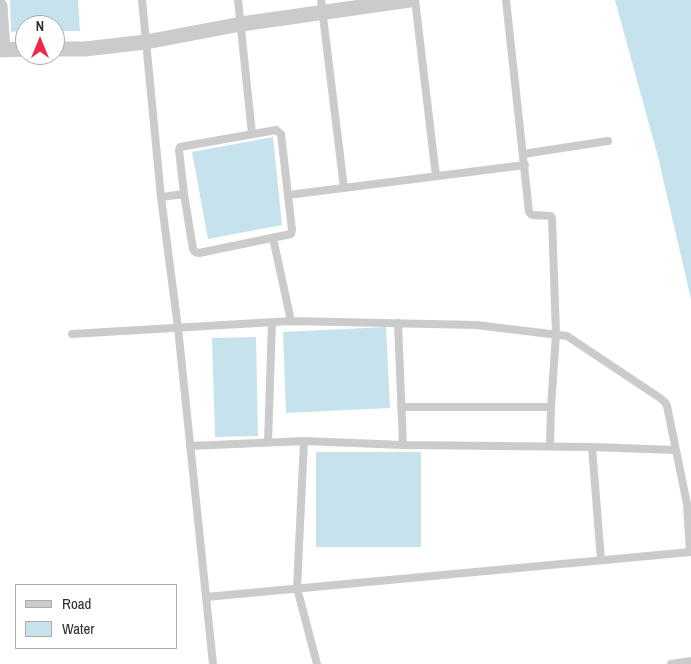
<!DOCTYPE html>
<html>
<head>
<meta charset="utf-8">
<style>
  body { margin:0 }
  #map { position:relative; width:691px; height:664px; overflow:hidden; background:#fff; font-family:"Archivo Narrow",sans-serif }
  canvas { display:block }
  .legend { position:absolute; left:15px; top:584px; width:162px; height:65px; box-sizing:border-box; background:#fff; border:1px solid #ababab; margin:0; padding:6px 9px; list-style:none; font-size:15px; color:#2e2e2e }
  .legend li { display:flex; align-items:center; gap:10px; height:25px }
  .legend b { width:25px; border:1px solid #ababab }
  .north { position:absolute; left:15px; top:15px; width:50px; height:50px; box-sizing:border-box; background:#fff; border:1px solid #ababab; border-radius:50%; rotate:0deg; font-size:14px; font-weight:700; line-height:20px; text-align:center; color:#2e2e2e }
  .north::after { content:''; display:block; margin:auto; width:18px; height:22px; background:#ed284b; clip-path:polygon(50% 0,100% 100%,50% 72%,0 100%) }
</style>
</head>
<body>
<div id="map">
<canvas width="691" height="664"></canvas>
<ul class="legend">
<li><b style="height:6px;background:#cbcbcb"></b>Road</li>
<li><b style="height:14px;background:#c6e2ed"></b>Water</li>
</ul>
<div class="north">N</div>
</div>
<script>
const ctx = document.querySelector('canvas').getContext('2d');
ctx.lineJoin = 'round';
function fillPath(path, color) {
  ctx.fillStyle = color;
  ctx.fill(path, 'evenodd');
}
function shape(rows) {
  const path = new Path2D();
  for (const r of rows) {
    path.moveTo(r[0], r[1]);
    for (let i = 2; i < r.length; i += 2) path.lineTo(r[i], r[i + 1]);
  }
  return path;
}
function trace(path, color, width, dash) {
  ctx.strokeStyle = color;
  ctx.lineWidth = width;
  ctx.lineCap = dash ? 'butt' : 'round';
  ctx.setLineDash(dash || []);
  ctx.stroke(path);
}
const water = shape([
  [10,0,78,0,80,31,55,31,55,25,25,25,25,31,11,32],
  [615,0,691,0,691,299,658,157],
  [273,137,282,225,208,239,192,152],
  [386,327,390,408,286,413,283,332],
  [256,337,258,436,215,437,212,338],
  [316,452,421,452,421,547,316,547]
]);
const lane = shape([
  [142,0,161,197,178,328,213,664],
  [238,0,252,134],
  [321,0,344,188],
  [415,0,436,176],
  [506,0,529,212,532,215,551,216,552,219,556,334,551,407,550,446],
  [276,130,281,134,292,230,291,234,199,253,195,252,193,249,184,194,179,150,180,147,276,130],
  [523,154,608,141],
  [288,195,525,165],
  [161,197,184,194],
  [273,238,291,321],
  [398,323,403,445],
  [72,334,291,321,476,325,567,336,660,398,665,402,667,406,687,504,690,552],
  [401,407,551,407],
  [304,441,297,588,317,664],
  [268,442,272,322],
  [190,446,304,441,403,445,592,447,675,450],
  [592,447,601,560],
  [206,597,691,552],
  [671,664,691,661]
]);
const street = shape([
  [0,6,3,50],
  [55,49,85,49,146,42,241,24,410,0],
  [0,50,25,49]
]);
fillPath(water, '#c6e2ed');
trace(lane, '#cbcbcb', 8);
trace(street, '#cbcbcb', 15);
</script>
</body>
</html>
